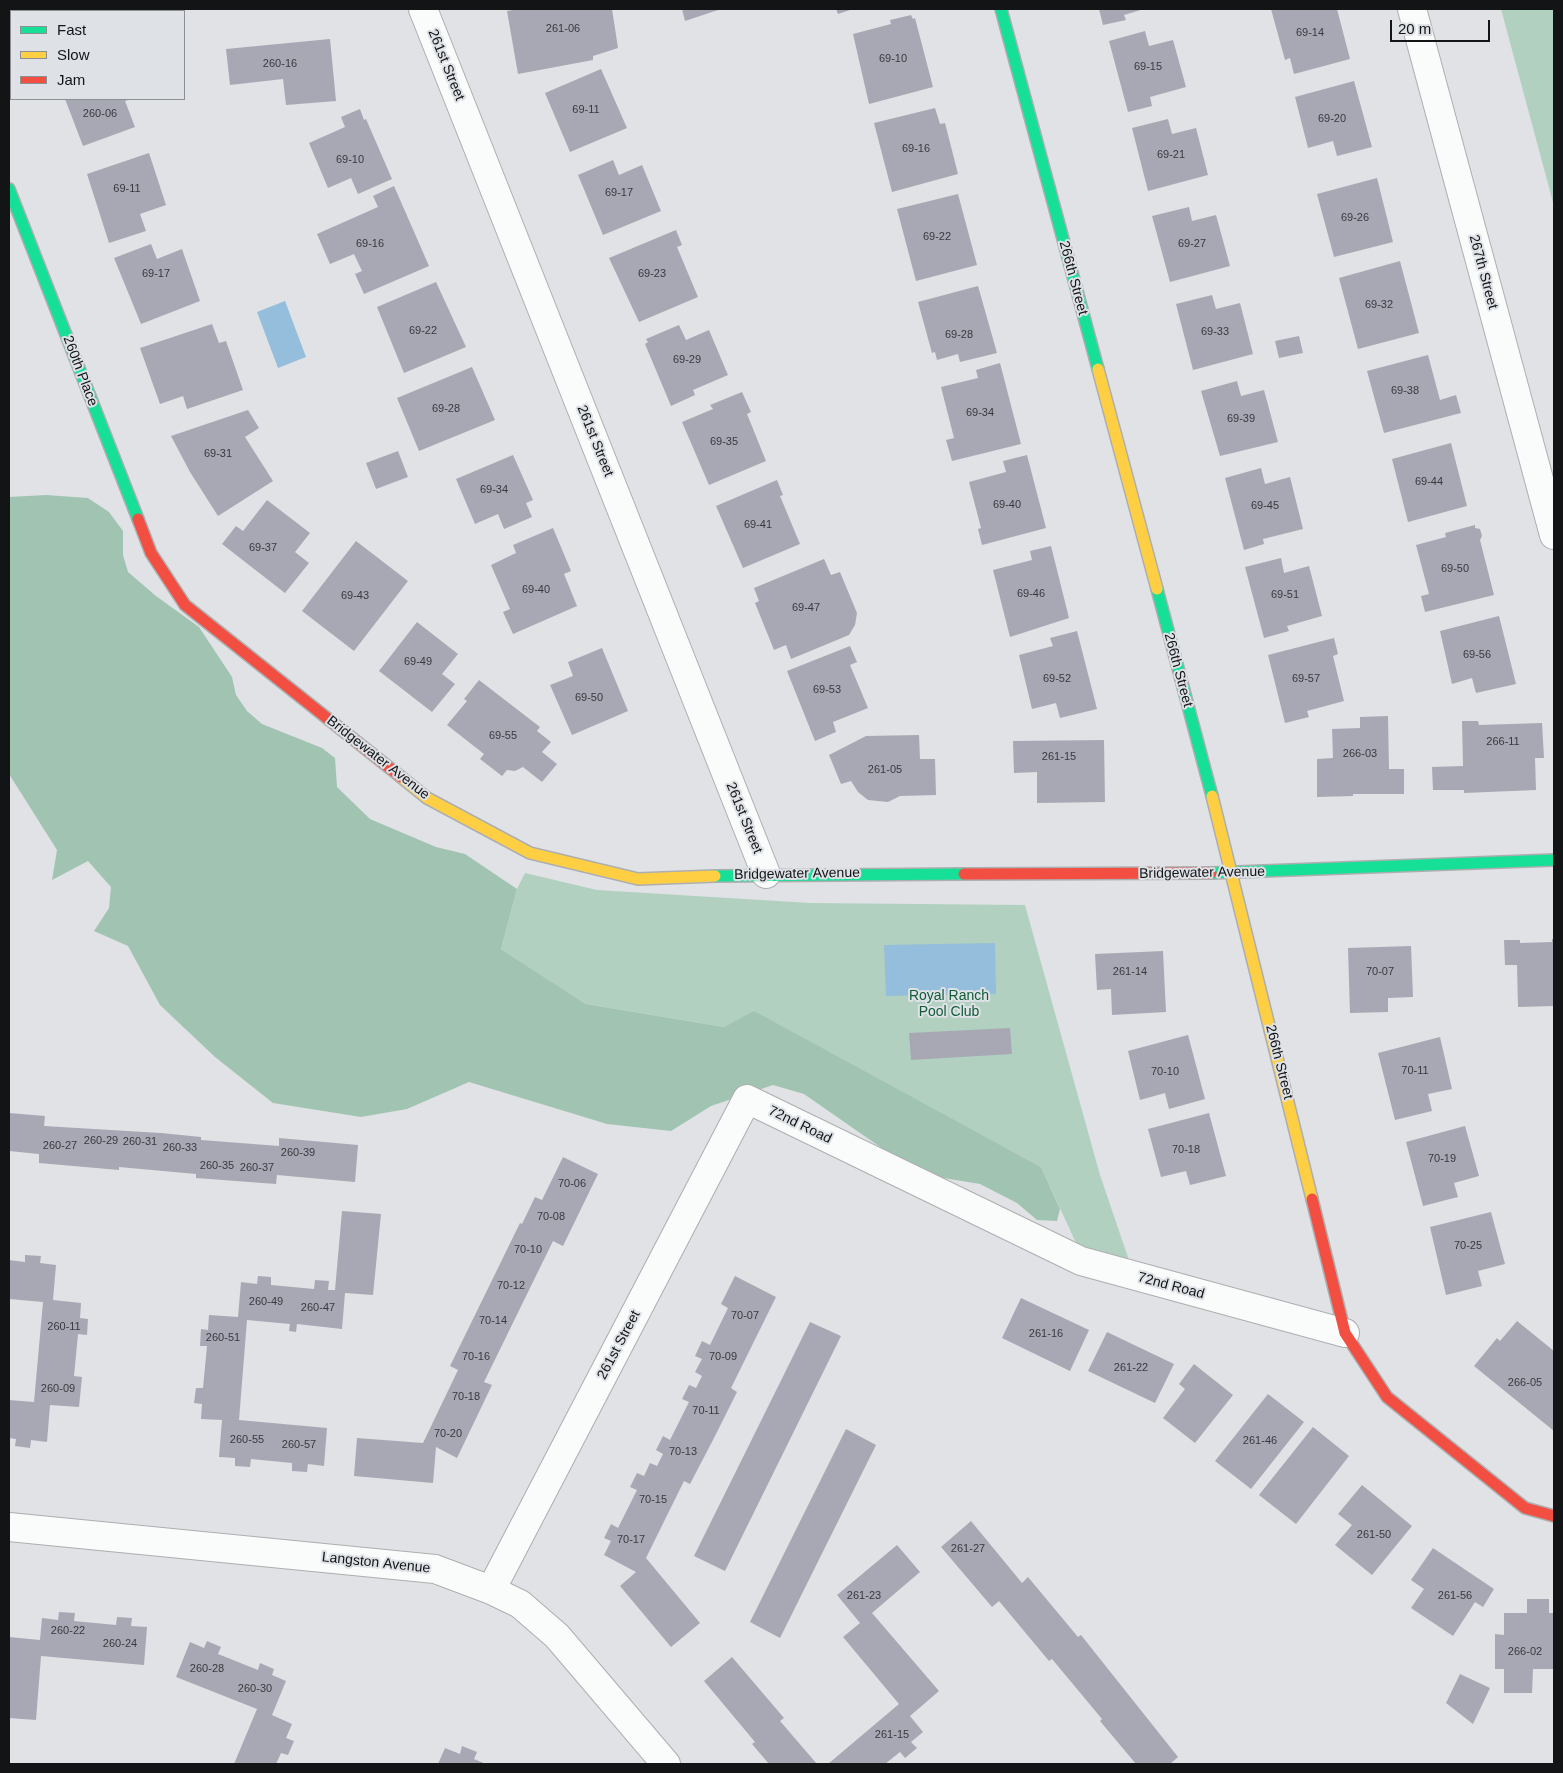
<!DOCTYPE html>
<html>
<head>
<meta charset="utf-8">
<style>
  body { margin:0 }
  #map { position:relative; width:1563px; height:1773px; overflow:hidden; background:#e0e2e5; font-family:Arial,sans-serif }
  canvas { display:block }
  .frame { position:absolute; inset:0; border:10px solid #131416; pointer-events:none }
  .legend { position:absolute; left:10px; top:10px; width:175px; height:90px; box-sizing:border-box; background:#dee2e7; border:1px solid #8d9093; margin:0; padding:6px 9px; list-style:none; font-size:15px; color:#131416 }
  .legend li { display:flex; align-items:center; gap:10px; height:25px }
  .legend b { width:25px; border:1px solid #8d9093 }
  .scale { position:absolute; left:1390px; top:20px; width:100px; height:22px; box-sizing:border-box; border:2px solid #131416; border-top:0; padding-left:6px; font-size:15px; line-height:18px; white-space:nowrap; color:#131416; -webkit-text-stroke:4px #dee2e7; paint-order:stroke }
</style>
</head>
<body>
<div id="map">
<canvas width="1563" height="1773"></canvas>
<div class="frame"></div>
<ul class="legend">
<li><b style="height:6px;background:#16e098"></b>Fast</li>
<li><b style="height:6px;background:#ffcf43"></b>Slow</li>
<li><b style="height:6px;background:#f24e42"></b>Jam</li>
</ul>
<div class="scale">20 m</div>
</div>
<script>
const ctx = document.querySelector('canvas').getContext('2d');
ctx.lineJoin = 'round';
function fillPath(path, color) {
  ctx.fillStyle = color;
  ctx.fill(path, 'evenodd');
}
function shape(rows) {
  const path = new Path2D();
  for (const r of rows) {
    path.moveTo(r[0], r[1]);
    for (let i = 2; i < r.length; i += 2) path.lineTo(r[i], r[i + 1]);
  }
  return path;
}
function trace(path, color, width, dash) {
  ctx.strokeStyle = color;
  ctx.lineWidth = width;
  ctx.lineCap = dash ? 'butt' : 'round';
  ctx.setLineDash(dash || []);
  ctx.stroke(path);
}
function drawText(font, color, halo, rows, align = 'center') {
  ctx.font = font + ' Arial,sans-serif';
  ctx.lineWidth = 4;
  ctx.setLineDash([]);
  ctx.textBaseline = 'middle';
  ctx.strokeStyle = halo;
  ctx.fillStyle = color;
  for (const [text, x, y, turn = 0] of rows) {
    ctx.save();
    ctx.translate(x, y);
    ctx.rotate((+turn || 0) * Math.PI / 180);
    ctx.textAlign = isNaN(turn) ? turn : align;
    if (halo) ctx.strokeText(text, 0, 0);
    ctx.fillText(text, 0, 0);
    ctx.restore();
  }
}
const green = shape([
  [1501,9,1554,9,1554,206],
  [525,873,597,890,810,903,1025,905,1100,1175,1133,1272,1083,1258,1041,1167,754,1012,724,1027,586,1004,501,949,517,889]
]);
const forest = shape([
  [46,495,88,498,109,512,123,531,123,555,128,572,156,596,199,627,232,677,236,695,247,711,262,724,322,748,335,758,337,787,370,819,436,847,465,854,517,889,501,949,586,1004,724,1027,754,1011,1041,1167,1060,1209,1057,1221,1037,1220,1017,1203,980,1184,919,1174,804,1094,773,1085,711,1106,671,1131,607,1124,469,1082,407,1109,361,1117,273,1103,215,1057,160,1005,128,946,94,931,109,908,111,887,88,861,52,880,57,850,9,774,9,497]
]);
const water = shape([
  [285,301,306,357,278,368,257,312],
  [995,943,996,994,886,996,884,945]
]);
const building = shape([
  [518,9,612,9,618,48,593,56,593,60,518,74,507,11],
  [682,9,721,9,685,21],
  [836,9,853,9,838,14],
  [1099,9,1144,9,1124,15,1126,20,1103,25],
  [1271,9,1337,9,1350,59,1294,74,1290,58,1285,60],
  [911,15,913,19,915,18,933,87,869,104,853,34,891,24,890,20],
  [1145,31,1149,46,1173,40,1186,87,1150,97,1152,106,1128,112,1109,41],
  [330,39,336,101,286,105,283,79,230,85,226,49],
  [601,69,627,128,570,152,545,93],
  [1354,81,1372,147,1337,156,1333,141,1308,148,1295,97],
  [65,99,131,99,125,101,135,127,83,146],
  [935,108,940,124,945,123,958,174,892,192,874,123],
  [360,109,364,120,366,119,392,179,358,194,351,178,328,188,309,143,345,127,341,117],
  [1168,119,1172,134,1196,128,1208,175,1148,191,1132,128],
  [149,153,166,205,140,214,146,231,109,243,87,174],
  [613,160,619,175,642,165,661,211,603,235,578,175],
  [1377,178,1393,242,1334,257,1317,194],
  [394,186,429,266,364,294,355,274,362,271,354,254,330,264,317,234,378,207,373,196],
  [958,194,977,265,916,281,897,209],
  [1189,207,1192,221,1216,215,1230,266,1170,282,1152,216],
  [676,230,682,245,677,247,698,297,639,322,609,258],
  [151,244,157,259,182,249,200,301,141,324,114,258],
  [1400,261,1419,333,1358,349,1339,278],
  [436,282,466,347,404,373,377,307],
  [978,286,997,353,960,362,958,354,937,360,935,352,932,353,918,302],
  [1212,295,1216,309,1240,303,1253,354,1193,370,1176,304],
  [212,324,219,343,226,341,243,390,187,409,183,396,160,404,140,348],
  [679,325,686,340,709,330,728,375,693,390,695,395,671,406,645,344,648,342,646,339],
  [1299,336,1303,353,1279,358,1275,341],
  [1428,355,1440,400,1456,395,1461,413,1384,433,1367,371],
  [1000,363,1021,444,952,461,946,440,954,438,941,387,978,378,976,370],
  [472,367,495,420,419,451,397,398],
  [1237,381,1241,396,1264,390,1278,442,1220,456,1201,391],
  [742,392,751,412,747,414,766,461,709,485,682,422,713,409,710,405],
  [248,410,259,428,245,437,273,481,218,516,190,472,171,436],
  [1451,443,1467,506,1408,522,1392,459],
  [398,451,408,477,376,489,366,463],
  [513,455,533,500,526,503,532,517,504,529,498,514,475,524,456,479],
  [1027,455,1046,528,982,545,978,529,981,528,969,482,1006,472,1003,461],
  [1261,468,1265,484,1290,477,1303,529,1263,539,1264,544,1244,550,1225,478],
  [777,480,783,495,780,496,800,544,743,568,716,506],
  [267,500,310,533,295,552,309,563,285,593,222,544,236,526,243,531],
  [1475,525,1475,528,1480,529,1482,536,1480,540,1494,595,1425,612,1421,596,1429,594,1416,545,1446,537,1445,533],
  [553,528,571,571,564,574,577,606,513,634,503,612,510,609,491,565,516,553,513,545],
  [356,541,408,581,354,651,302,611],
  [1051,546,1069,618,1010,637,993,570,1032,560,1030,551],
  [1281,558,1284,573,1309,566,1322,616,1287,626,1289,631,1264,638,1245,567],
  [824,559,831,575,840,572,857,613,855,625,849,635,791,659,786,645,774,650,755,603,759,601,754,588],
  [1499,616,1516,684,1476,693,1472,678,1452,684,1440,631],
  [417,622,458,654,442,674,455,684,432,712,379,671],
  [1077,631,1097,709,1060,718,1056,703,1032,709,1019,655,1053,646,1050,638],
  [1334,638,1338,654,1333,656,1344,701,1307,711,1309,717,1285,723,1268,655],
  [850,646,857,662,850,665,868,708,833,722,836,732,815,741,787,671],
  [602,648,628,711,572,735,550,685,573,676,568,662],
  [479,680,540,727,537,731,551,742,542,752,557,764,542,782,523,767,515,771,507,770,502,776,480,759,484,754,447,725,467,701,464,699],
  [1388,716,1389,769,1404,769,1404,794,1353,794,1353,796,1317,797,1317,759,1333,758,1332,729,1360,728,1360,717],
  [1462,721,1478,721,1479,725,1542,723,1544,758,1535,758,1536,790,1464,793,1464,790,1433,790,1432,767,1463,766],
  [919,735,920,759,935,759,936,795,900,796,888,802,868,800,858,792,851,781,841,784,829,755,866,736],
  [1104,740,1105,802,1037,803,1037,772,1014,773,1013,741],
  [1552,939,1554,939,1554,1006,1518,1007,1517,965,1505,965,1504,940,1520,940,1520,943,1552,942],
  [1411,946,1413,997,1388,998,1388,1012,1350,1013,1348,948],
  [1163,951,1166,1012,1112,1015,1111,989,1097,990,1095,954],
  [1010,1028,1012,1054,911,1060,909,1033],
  [1188,1035,1205,1099,1169,1109,1165,1093,1140,1100,1128,1051],
  [1440,1037,1452,1089,1428,1094,1432,1111,1395,1120,1378,1053],
  [9,1113,45,1116,44,1126,161,1133,201,1137,201,1140,279,1146,279,1138,358,1145,355,1182,277,1175,276,1184,196,1178,196,1174,119,1167,119,1170,39,1163,39,1154,9,1151],
  [1209,1113,1226,1176,1190,1185,1186,1171,1161,1177,1148,1129],
  [1465,1126,1479,1176,1454,1183,1458,1197,1423,1206,1406,1142],
  [563,1157,598,1174,563,1246,553,1241,484,1382,492,1385,457,1458,436,1447,433,1483,354,1476,357,1438,423,1443,458,1370,450,1366,520,1223,522,1224,535,1197,542,1200],
  [342,1211,381,1214,373,1295,345,1293,342,1329,297,1324,296,1332,289,1331,290,1324,247,1320,239,1420,327,1428,324,1466,308,1464,307,1472,292,1471,292,1463,251,1459,250,1467,235,1466,235,1458,219,1457,222,1420,201,1419,202,1404,194,1403,196,1388,203,1388,207,1346,200,1346,201,1329,208,1330,209,1315,238,1317,241,1282,257,1284,258,1276,271,1277,271,1285,314,1289,315,1280,329,1281,328,1290,335,1290],
  [1491,1212,1505,1264,1478,1271,1482,1286,1446,1295,1430,1227],
  [25,1255,41,1256,40,1263,56,1265,53,1300,81,1303,80,1318,88,1319,87,1335,78,1334,74,1376,82,1377,79,1407,50,1405,47,1442,31,1440,30,1448,15,1446,16,1439,9,1438,9,1400,34,1402,43,1302,9,1299,9,1260,25,1262],
  [735,1276,776,1297,731,1388,737,1392,714,1438,690,1484,684,1481,646,1558,700,1623,671,1647,620,1586,636,1572,604,1555,611,1541,604,1538,611,1524,618,1528,637,1490,630,1487,637,1473,644,1476,650,1463,657,1466,663,1454,656,1450,663,1436,670,1440,689,1402,682,1399,689,1385,696,1388,702,1376,695,1372,702,1359,695,1356,702,1341,710,1345,728,1308,721,1304],
  [1021,1298,1089,1330,1070,1371,1002,1338],
  [1517,1321,1554,1351,1554,1431,1474,1366,1497,1338,1500,1341],
  [810,1322,841,1336,725,1571,694,1556],
  [1107,1332,1174,1364,1155,1403,1088,1371],
  [1194,1364,1233,1395,1195,1443,1163,1418,1185,1389,1179,1384],
  [1268,1394,1304,1422,1251,1489,1215,1461],
  [1313,1427,1349,1456,1296,1524,1259,1495],
  [846,1429,876,1445,780,1638,750,1622],
  [1362,1485,1412,1526,1372,1575,1335,1545,1352,1525,1338,1514],
  [971,1521,1022,1583,1028,1577,1078,1637,1081,1635,1178,1757,1170,1764,1136,1764,1100,1721,1102,1719,1052,1659,1049,1661,999,1601,992,1607,941,1547],
  [897,1545,920,1572,872,1613,939,1691,910,1716,923,1732,911,1742,917,1748,905,1758,900,1752,885,1764,828,1764,899,1704,843,1637,860,1623,837,1595],
  [1433,1548,1494,1589,1483,1607,1475,1602,1453,1636,1411,1608,1424,1589,1411,1580],
  [1527,1599,1549,1599,1549,1613,1554,1613,1554,1669,1533,1669,1532,1693,1504,1693,1504,1669,1495,1669,1495,1634,1504,1635,1504,1613,1527,1613],
  [59,1612,75,1613,74,1621,116,1625,117,1617,132,1618,131,1626,147,1627,144,1665,41,1656,36,1720,9,1718,9,1637,40,1640,42,1618,58,1620],
  [207,1641,221,1647,218,1654,258,1670,260,1663,274,1669,272,1675,286,1681,272,1715,292,1724,286,1738,294,1741,288,1755,281,1753,276,1764,234,1764,257,1709,176,1677,190,1642,204,1648],
  [732,1657,784,1718,780,1721,817,1764,769,1764,752,1744,755,1742,704,1681],
  [1460,1674,1490,1688,1473,1724,1446,1703],
  [462,1746,477,1752,474,1759,486,1764,438,1764,445,1748,460,1754]
]);
const street = shape([
  [423,9,766,874],
  [1412,9,1554,535],
  [26,11,28,9],
  [9,30,11,27],
  [9,1527,435,1569,491,1590,520,1604,557,1636,666,1764],
  [491,1590,747,1099,1081,1261,1345,1333]
]);
const fast = shape([
  [1001,9,1098,369],
  [9,189,138,519],
  [1157,589,1212,796],
  [1211,873,1554,860],
  [715,876,964,874]
]);
const slow = shape([
  [1098,369,1157,589],
  [401,777,427,798,530,853,638,879,715,876],
  [1212,796,1312,1199]
]);
const jam = shape([
  [138,519,151,553,185,605,401,777],
  [964,874,1211,873],
  [1312,1199,1345,1333,1387,1397,1525,1508,1554,1516]
]);
const numberNames = [
  ["261-06",563,29],
  ["69-14",1310,33],
  ["69-10",893,59],
  ["260-16",280,64],
  ["69-15",1148,67],
  ["69-11",586,110],
  ["260-06",100,114],
  ["69-20",1332,119],
  ["69-16",916,149],
  ["69-21",1171,155],
  ["69-10",350,160],
  ["69-11",127,189],
  ["69-17",619,193],
  ["69-26",1355,218],
  ["69-22",937,237],
  ["69-16",370,244],
  ["69-27",1192,244],
  ["69-17",156,274],
  ["69-23",652,274],
  ["69-32",1379,305],
  ["69-22",423,331],
  ["69-33",1215,332],
  ["69-28",959,335],
  ["69-29",687,360],
  ["69-38",1405,391],
  ["69-28",446,409],
  ["69-34",980,413],
  ["69-39",1241,419],
  ["69-35",724,442],
  ["69-31",218,454],
  ["69-44",1429,482],
  ["69-34",494,490],
  ["69-40",1007,505],
  ["69-45",1265,506],
  ["69-41",758,525],
  ["69-37",263,548],
  ["69-50",1455,569],
  ["69-40",536,590],
  ["69-46",1031,594],
  ["69-51",1285,595],
  ["69-43",355,596],
  ["69-47",806,608],
  ["69-56",1477,655],
  ["69-49",418,662],
  ["69-52",1057,679],
  ["69-57",1306,679],
  ["69-53",827,690],
  ["69-50",589,698],
  ["69-55",503,736],
  ["266-11",1503,742],
  ["266-03",1360,754],
  ["261-15",1059,757],
  ["261-05",885,770],
  ["261-14",1130,972],
  ["70-07",1380,972],
  ["70-11",1415,1071],
  ["70-10",1165,1072],
  ["260-29",101,1141],
  ["260-31",140,1142],
  ["260-27",60,1146],
  ["260-33",180,1148],
  ["70-18",1186,1150],
  ["260-39",298,1153],
  ["70-19",1442,1159],
  ["260-35",217,1166],
  ["260-37",257,1168],
  ["70-06",572,1184],
  ["70-08",551,1217],
  ["70-25",1468,1246],
  ["70-10",528,1250],
  ["70-12",511,1286],
  ["260-49",266,1302],
  ["260-47",318,1308],
  ["70-07",745,1316],
  ["70-14",493,1321],
  ["260-11",64,1327],
  ["261-16",1046,1334],
  ["260-51",223,1338],
  ["70-16",476,1357],
  ["70-09",723,1357],
  ["261-22",1131,1368],
  ["266-05",1525,1383],
  ["260-09",58,1389],
  ["70-18",466,1397],
  ["70-11",706,1411],
  ["70-20",448,1434],
  ["260-55",247,1440],
  ["261-46",1260,1441],
  ["260-57",299,1445],
  ["70-13",683,1452],
  ["70-15",653,1500],
  ["261-50",1374,1535],
  ["70-17",631,1540],
  ["261-27",968,1549],
  ["261-23",864,1596],
  ["261-56",1455,1596],
  ["260-22",68,1631],
  ["260-24",120,1644],
  ["266-02",1525,1652],
  ["260-28",207,1669],
  ["260-30",255,1689],
  ["261-15",892,1735]
];
const streetNames = [
  ["261st Street",446,65,68],
  ["267th Street",1483,272,75],
  ["266th Street",1073,278,75],
  ["260th Place",80,371,69],
  ["261st Street",595,441,68],
  ["266th Street",1178,670,75],
  ["Bridgewater Avenue",378,758,38],
  ["261st Street",744,818,68],
  ["Bridgewater Avenue",1202,873,-1],
  ["Bridgewater Avenue",797,874,-1],
  ["266th Street",1279,1062,76],
  ["72nd Road",800,1125,26],
  ["72nd Road",1171,1286,15],
  ["261st Street",619,1345,-62],
  ["Langston Avenue",376,1563,6]
];
const parkNames = [
  ["Royal Ranch",949,996],
  ["Pool Club",949,1012]
];
fillPath(green, '#b2d0c0');
fillPath(forest, '#a1c4b2');
fillPath(water, '#94bedb');
fillPath(building, '#a8a8b4');
trace(street, '#adaeb0', 30);
trace(fast, '#adaeb0', 14);
trace(slow, '#adaeb0', 14);
trace(jam, '#adaeb0', 14);
trace(street, '#fafbfb', 28);
trace(fast, '#16e098', 11);
trace(slow, '#ffcf43', 11);
trace(jam, '#f24e42', 11);
drawText('11px', '#38393e', null, numberNames);
drawText('14px', '#131416', '#dee2e7', streetNames);
drawText('14px', '#105b38', '#dee2e7', parkNames);
</script>
</body>
</html>
